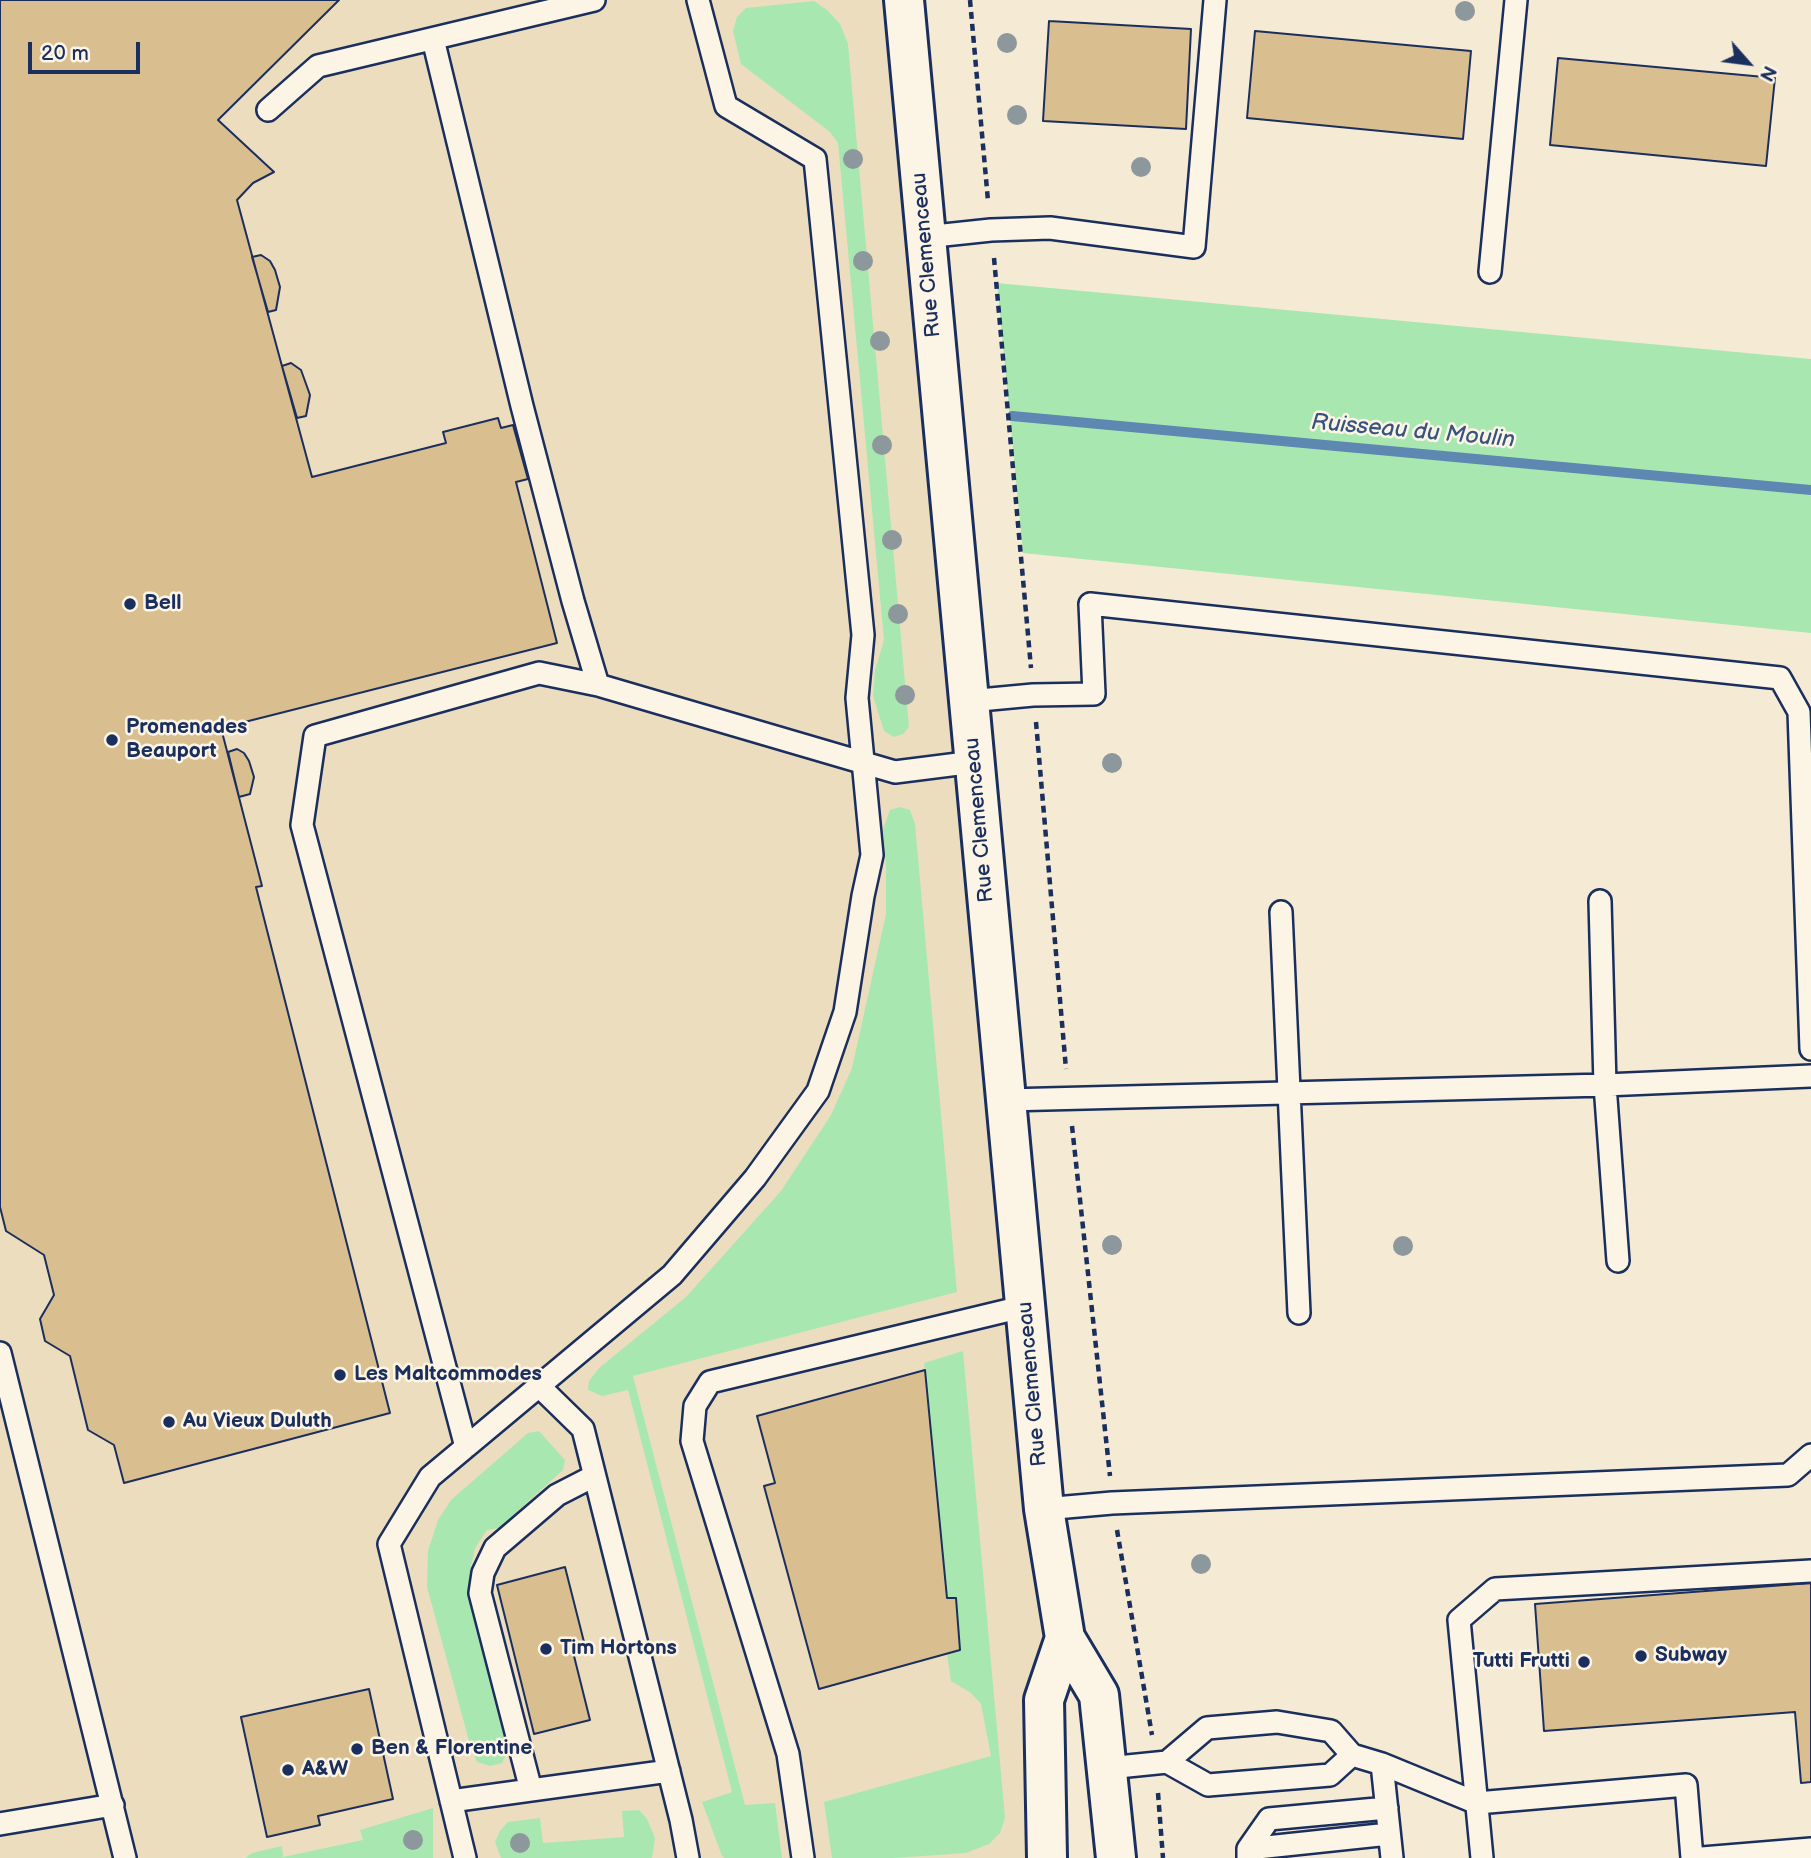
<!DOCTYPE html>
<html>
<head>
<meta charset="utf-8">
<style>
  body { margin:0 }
  #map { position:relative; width:1811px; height:1858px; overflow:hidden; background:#f5ead4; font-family:"Balsamiq Sans",sans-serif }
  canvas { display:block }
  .north { position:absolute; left:1713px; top:28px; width:70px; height:70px; -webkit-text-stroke:5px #fcf5e5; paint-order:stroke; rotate:118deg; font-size:19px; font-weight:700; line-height:28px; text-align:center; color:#1b2f5e }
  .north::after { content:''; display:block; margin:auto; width:24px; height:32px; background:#1b2f5e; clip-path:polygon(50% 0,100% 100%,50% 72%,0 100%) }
  .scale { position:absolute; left:28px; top:42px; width:112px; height:32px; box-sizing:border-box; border:4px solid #1b2f5e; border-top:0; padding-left:9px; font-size:21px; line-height:24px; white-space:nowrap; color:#1b2f5e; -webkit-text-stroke:5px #fcf5e5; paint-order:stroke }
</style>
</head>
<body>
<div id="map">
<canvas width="1811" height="1858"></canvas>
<div class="north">N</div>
<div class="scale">20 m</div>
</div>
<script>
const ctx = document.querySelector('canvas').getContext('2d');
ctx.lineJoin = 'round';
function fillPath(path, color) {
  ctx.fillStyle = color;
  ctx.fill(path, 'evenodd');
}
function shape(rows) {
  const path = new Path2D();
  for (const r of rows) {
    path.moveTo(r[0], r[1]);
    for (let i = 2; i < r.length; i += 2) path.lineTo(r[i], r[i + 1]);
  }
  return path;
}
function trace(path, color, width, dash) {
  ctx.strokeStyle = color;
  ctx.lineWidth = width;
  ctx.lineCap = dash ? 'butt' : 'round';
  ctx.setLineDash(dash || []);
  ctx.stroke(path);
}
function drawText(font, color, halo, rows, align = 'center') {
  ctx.font = font + ' "Balsamiq Sans",sans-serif';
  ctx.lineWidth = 5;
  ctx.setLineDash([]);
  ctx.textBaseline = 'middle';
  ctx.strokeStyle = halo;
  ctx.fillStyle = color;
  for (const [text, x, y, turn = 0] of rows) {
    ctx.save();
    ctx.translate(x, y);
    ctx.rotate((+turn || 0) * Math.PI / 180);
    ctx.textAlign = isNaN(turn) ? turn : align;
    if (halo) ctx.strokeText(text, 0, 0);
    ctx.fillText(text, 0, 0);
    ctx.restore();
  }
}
const built = shape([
  [0,0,904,0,1068,1858,0,1858]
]);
const green = shape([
  [814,1,827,10,840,24,848,44,909,727,903,734,894,737,884,731,873,696,875,670,884,640,838,143,830,132,741,64,733,31,737,17,746,8],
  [997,283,1811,359,1811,633,1023,553],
  [900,807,910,810,915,824,957,1292,633,1376,745,1805,775,1803,782,1858,725,1858,722,1856,702,1802,732,1792,628,1390,602,1396,588,1390,589,1381,599,1368,686,1297,781,1191,831,1115,852,1068,886,914,886,869,883,829,890,810],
  [963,1351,1005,1818,1000,1833,989,1844,966,1853,894,1858,832,1858,824,1802,991,1756,981,1704,971,1693,951,1681,947,1654,960,1650,956,1599,947,1598,925,1370,924,1363],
  [539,1431,565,1460,563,1470,499,1528,487,1530,475,1548,470,1571,471,1596,506,1744,506,1755,502,1763,490,1766,477,1762,471,1748,427,1587,428,1551,438,1520,451,1500,528,1433],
  [433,1808,433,1858,245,1858,252,1853,282,1846,283,1857,363,1840,360,1830],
  [639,1810,647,1819,655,1838,652,1858,501,1858,495,1842,500,1831,508,1822,540,1818,543,1843,624,1837,622,1811]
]);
const stream = shape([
  [1012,416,1811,490]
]);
const building = shape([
  [0,0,339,0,218,120,274,172,253,183,237,200,312,477,446,443,443,432,498,418,501,428,513,425,528,479,516,482,557,643,221,728,262,886,256,887,390,1413,124,1483,114,1445,88,1430,70,1356,45,1341,40,1319,54,1295,44,1255,6,1231,0,1207,0,0],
  [1049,21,1191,29,1186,129,1043,121,1049,21],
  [1255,31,1471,51,1463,139,1247,118,1255,31],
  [1558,58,1775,78,1766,166,1550,145,1558,58],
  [261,255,270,261,275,270,280,287,276,310,268,312,252,257,261,255],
  [291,363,301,370,310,395,306,416,297,418,282,366,291,363],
  [237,749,244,753,249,761,254,777,250,794,239,797,228,752,237,749],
  [925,1370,947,1598,956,1598,960,1650,819,1689,764,1486,775,1483,757,1416,925,1370],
  [565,1567,584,1642,574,1656,590,1720,534,1734,497,1585,565,1567],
  [1811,1583,1811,1782,1801,1783,1795,1712,1544,1731,1535,1604,1811,1583],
  [369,1689,393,1799,318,1816,320,1825,267,1837,241,1717,369,1689]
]);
const path = shape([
  [970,0,988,201],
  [994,258,1031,668],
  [1036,722,1066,1069],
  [1072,1126,1110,1476],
  [1117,1530,1152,1735],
  [1158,1793,1163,1858]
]);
const service = shape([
  [433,39,522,406,573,601,598,685],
  [268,110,318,66,594,0],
  [925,237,991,230,1050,228,1194,247,1215,0],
  [1490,272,1516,0],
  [969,701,1033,695,1094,694,1090,604,1780,678,1799,712,1811,1049],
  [1600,901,1605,1085,1618,1261],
  [1281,912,1299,1313],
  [1006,1100,1605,1085,1811,1076],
  [0,1353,125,1858],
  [539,1386,583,1429,681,1820,688,1858],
  [466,1447,302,825,315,736,539,673,598,685,895,772,974,762],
  [1044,1509,1112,1503,1788,1475,1811,1455],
  [1167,1762,1207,1728,1277,1722,1331,1731,1352,1755,1382,1764,1477,1803,1686,1785,1692,1858],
  [1382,1764,1392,1858],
  [1108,1768,1167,1762,1208,1785,1330,1775,1352,1755],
  [531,1790,480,1593,483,1573,495,1548,557,1495,594,1476],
  [451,1801,669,1771],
  [0,1824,113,1805],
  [1248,1849,1269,1819,1387,1808],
  [465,1858,389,1544,430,1477,672,1275,755,1178,818,1091,845,1012,863,896,872,855,857,698,863,635,815,159,726,106,698,0],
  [803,1858,788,1754,692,1441,695,1406,710,1382,1026,1306],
  [1248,1858,1248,1849,1389,1834],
  [1482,1858,1459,1620,1495,1589,1811,1571],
  [1702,1858,1811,1849]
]);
const tertiary = shape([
  [904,0,1044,1509,1065,1638,1099,1695,1116,1858],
  [1047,1858,1044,1700,1065,1638]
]);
const trees = [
  [1465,11],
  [1007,43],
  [1017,115],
  [853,159],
  [1141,167],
  [863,261],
  [880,341],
  [882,445],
  [892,540],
  [898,614],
  [905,695],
  [1112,763],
  [1112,1245],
  [1403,1246],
  [1201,1564],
  [413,1840],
  [520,1843]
];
const markers = [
  [130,604,7,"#1b2f5e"],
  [112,740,7,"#1b2f5e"],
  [340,1375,7,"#1b2f5e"],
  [169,1422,7,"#1b2f5e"],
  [546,1649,7,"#1b2f5e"],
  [1641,1656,7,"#1b2f5e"],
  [1584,1662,7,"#1b2f5e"],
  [357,1749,7,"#1b2f5e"],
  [288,1770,7,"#1b2f5e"]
];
const streetNames = [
  ["Rue Clemenceau",927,255,-95],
  ["Rue Clemenceau",980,820,-95],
  ["Rue Clemenceau",1033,1384,-95]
];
const poiNames = [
  ["Bell",144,604],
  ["Promenades",126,728],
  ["Beauport",126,752],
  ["Les Maltcommodes",354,1375],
  ["Au Vieux Duluth",183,1422],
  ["Tim Hortons",560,1649],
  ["Subway",1655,1656],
  ["Tutti Frutti",1570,1662,"right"],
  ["Ben & Florentine",371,1749],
  ["A&W",302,1770]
];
const waterNames = [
  ["Ruisseau du Moulin",1413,432,5]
];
fillPath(built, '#edddbf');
fillPath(green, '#a8e8b0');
trace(stream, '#5e87b1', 10);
fillPath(building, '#d9be8f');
trace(building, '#1b2f5e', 2);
trace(service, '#1b2f5e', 26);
trace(tertiary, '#1b2f5e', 44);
trace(path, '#1b2f5e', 4.5, [7, 5]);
trace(service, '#fcf5e5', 21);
trace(tertiary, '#fcf5e5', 38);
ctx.fillStyle = '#8c989c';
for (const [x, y] of trees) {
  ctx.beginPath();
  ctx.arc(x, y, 10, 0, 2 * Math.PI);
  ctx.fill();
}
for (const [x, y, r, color] of markers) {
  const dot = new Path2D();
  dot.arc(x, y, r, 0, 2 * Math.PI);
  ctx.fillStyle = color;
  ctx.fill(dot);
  trace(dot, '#fcf5e5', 2.5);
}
drawText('21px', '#1b2f5e', '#fcf5e5', streetNames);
drawText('bold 21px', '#1b2f5e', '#fcf5e5', poiNames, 'left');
drawText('italic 23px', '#375480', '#fcf5e5', waterNames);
</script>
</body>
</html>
